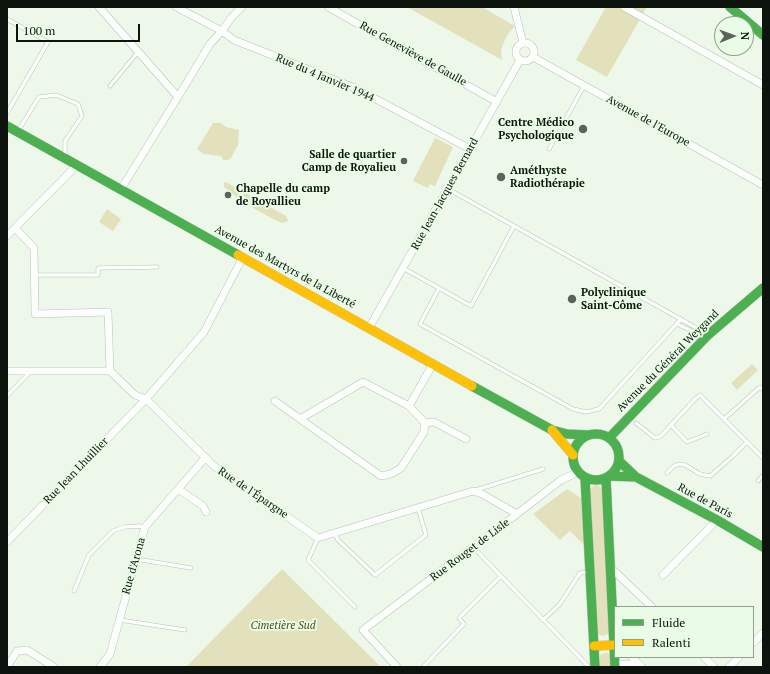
<!DOCTYPE html>
<html>
<head>
<meta charset="utf-8">
<style>
  body { margin:0 }
  #map { position:relative; width:770px; height:674px; overflow:hidden; background:#edf8eb; font-family:"PT Serif",serif }
  canvas { display:block }
  .frame { position:absolute; inset:0; border:8px solid #0d140d; pointer-events:none }
  .legend { position:absolute; left:614px; top:606px; width:140px; height:52px; box-sizing:border-box; background:#e9fde6; border:1px solid #91a08f; margin:0; padding:5px 7px; list-style:none; font-size:12px; color:#0d140d }
  .legend li { display:flex; align-items:center; gap:8px; height:20px }
  .legend b { width:20px; border:1px solid #91a08f }
  .north { position:absolute; left:714px; top:16px; width:40px; height:40px; box-sizing:border-box; background:#e9fde6; border:1px solid #91a08f; border-radius:50%; rotate:89deg; font-size:11px; font-weight:700; line-height:16px; text-align:center; color:#0d140d }
  .north::after { content:''; display:block; margin:auto; width:14px; height:18px; background:#5b645b; clip-path:polygon(50% 0,100% 100%,50% 72%,0 100%) }
  .scale { position:absolute; left:16px; top:24px; width:124px; height:18px; box-sizing:border-box; border:2px solid #0d140d; border-top:0; padding-left:5px; font-size:12px; line-height:14px; white-space:nowrap; color:#0d140d; -webkit-text-stroke:3px #e9fde6; paint-order:stroke }
</style>
</head>
<body>
<div id="map">
<canvas width="770" height="674"></canvas>
<div class="frame"></div>
<ul class="legend">
<li><b style="height:5px;background:#4caf50"></b>Fluide</li>
<li><b style="height:5px;background:#ffc107"></b>Ralenti</li>
</ul>
<div class="north">N</div>
<div class="scale">100 m</div>
</div>
<script>
const ctx = document.querySelector('canvas').getContext('2d');
ctx.lineJoin = 'round';
function fillPath(path, color) {
  ctx.fillStyle = color;
  ctx.fill(path, 'evenodd');
}
function shape(rows) {
  const path = new Path2D();
  for (const r of rows) {
    if (r.length === 3) {
      path.moveTo(r[0] + r[2], r[1]);
      path.arc(r[0], r[1], r[2], 0, 2 * Math.PI);
      continue;
    }
    path.moveTo(r[0], r[1]);
    for (let i = 2; i < r.length; i += 2) path.lineTo(r[i], r[i + 1]);
  }
  return path;
}
function trace(path, color, width, dash) {
  ctx.strokeStyle = color;
  ctx.lineWidth = width;
  ctx.lineCap = dash ? 'butt' : 'round';
  ctx.setLineDash(dash || []);
  ctx.stroke(path);
}
function drawText(font, color, halo, rows, align = 'center') {
  ctx.font = font + ' "PT Serif",serif';
  ctx.lineWidth = 4;
  ctx.setLineDash([]);
  ctx.textBaseline = 'middle';
  ctx.strokeStyle = halo;
  ctx.fillStyle = color;
  for (const [text, x, y, turn = 0] of rows) {
    ctx.save();
    ctx.translate(x, y);
    ctx.rotate((+turn || 0) * Math.PI / 180);
    ctx.textAlign = isNaN(turn) ? turn : align;
    if (halo) ctx.strokeText(text, 0, 0);
    ctx.fillText(text, 0, 0);
    ctx.restore();
  }
}
const green = shape([
  [407,7,482,7,515,26,508,34,503,44,501,50,502,60],
  [606,7,647,7,607,77,576,60],
  [213,123,221,123,226,127,239,130,238,145,231,158,228,160,223,160,221,156,204,154,197,149],
  [435,138,453,147,435,186,430,184,428,188,413,181],
  [226,182,286,216,288,221,283,223,277,221,244,203,224,187,224,183],
  [107,209,121,219,113,231,99,222],
  [752,364,758,370,737,390,731,383],
  [595,485,598,485,602,489,610,631,608,634,603,636,599,635,598,632,590,490,591,488],
  [567,489,581,498,584,545,570,531,560,540,533,514],
  [282,569,381,667,186,667],
  [607,652,611,656,612,667,599,667,600,655]
]);
const lane = shape([
  [7,19,48,42,7,113],
  [110,86,138,52],
  [18,131,39,97,56,95,78,104,82,116,65,141,65,157],
  [549,149,584,86],
  [448,189,700,330,707,335],
  [403,268,471,306,514,226],
  [34,275,98,275,98,268,157,267],
  [439,288,420,324,573,409,586,412,599,409,681,319],
  [677,324,696,333,704,339],
  [7,396,31,371],
  [724,419,760,387,763,390],
  [636,423,655,438,661,436,695,399,700,395,763,458],
  [671,425,687,442,707,434],
  [667,473,674,466,679,464,685,465,700,474,710,476,732,457,747,442],
  [758,481,763,475],
  [476,490,543,469],
  [335,533,338,540,375,575,426,535,418,508],
  [318,538,308,560,355,607],
  [473,547,589,667],
  [136,559,191,568],
  [74,591,89,555,113,531,124,527,139,526,145,527],
  [120,620,185,630],
  [543,620,560,604,580,573,589,572],
  [423,667,464,624,459,618,501,576]
]);
const street = shape([
  [99,7,178,97,121,189],
  [176,7,222,31,234,40,355,88,470,149],
  [328,7,497,102],
  [514,7,523,43],
  [624,7,763,85],
  [525,52,9],
  [533,57,763,185],
  [178,97,210,44,222,31,231,18,242,7],
  [15,228,34,248,35,314,108,312,110,371],
  [7,236,77,165],
  [369,328,520,60],
  [7,371,110,371,135,395,146,399,215,467,318,538,473,491,482,494,517,514],
  [275,401,300,419],
  [409,406,425,423,424,432,401,468,391,474,381,476,300,419,363,382,409,406,433,364],
  [425,423,434,422,466,439],
  [178,489,203,506,206,512],
  [7,542,146,399,204,332,243,257],
  [611,568,652,607],
  [663,575,717,520],
  [753,643,763,633],
  [632,657,642,667],
  [704,657,714,667],
  [615,664,632,664,642,667],
  [7,667,17,651,27,650,54,667],
  [100,667,110,654,145,527,205,458],
  [397,667,363,630,517,514,561,480,578,472],
  [729,667,739,657]
]);
const fast = shape([
  [730,7,763,35],
  [7,126,238,255],
  [472,386,552,430,567,434,588,435],
  [596,457,23],
  [609,438,708,335,763,288],
  [619,461,636,477,717,520,763,547],
  [609,476,636,477],
  [585,478,595,667],
  [606,478,615,667]
]);
const slow = shape([
  [238,255,472,386],
  [552,430,573,455],
  [594,646,614,645]
]);
const markers = [
  [583,129,5,"#5b645b"],
  [404,161,4,"#5b645b"],
  [501,177,5,"#5b645b"],
  [228,195,4,"#5b645b"],
  [572,299,5,"#5b645b"]
];
const streetNames = [
  ["Rue Geneviève de Gaulle",413,54,29],
  ["Rue du 4 Janvier 1944",325,78,23],
  ["Avenue de l'Europe",648,121,29],
  ["Rue Jean-Jacques Bernard",445,194,-61],
  ["Avenue des Martyrs de la Liberté",285,267,29],
  ["Avenue du Général Weygand",668,361,-45],
  ["Rue Jean Lhuillier",76,471,-46],
  ["Rue de l'Épargne",253,493,34],
  ["Rue de Paris",705,501,28],
  ["Rue Rouget de Lisle",470,550,-37],
  ["Rue d'Arona",134,566,-74]
];
const poiNames = [
  ["Centre Médico",574,123,"right"],
  ["Psychologique",574,136,"right"],
  ["Salle de quartier",396,155,"right"],
  ["Camp de Royalieu",396,168,"right"],
  ["Améthyste",510,171],
  ["Radiothérapie",510,184],
  ["Chapelle du camp",236,189],
  ["de Royallieu",236,202],
  ["Polyclinique",581,293],
  ["Saint-Côme",581,306]
];
const parkNames = [
  ["Cimetière Sud",283,626]
];
fillPath(green, '#e2e1bc');
trace(lane, '#b9c1b7', 4.5);
trace(street, '#b9c1b7', 8);
trace(fast, '#b9c1b7', 10);
trace(slow, '#b9c1b7', 10);
trace(lane, '#fcfefc', 3.5);
trace(street, '#fcfefc', 7);
trace(fast, '#4caf50', 9);
trace(slow, '#ffc107', 9);
for (const [x, y, r, color] of markers) {
  const dot = new Path2D();
  dot.arc(x, y, r, 0, 2 * Math.PI);
  ctx.fillStyle = color;
  ctx.fill(dot);
  trace(dot, '#e9fde6', 1.5);
}
drawText('11px', '#0d140d', '#e9fde6', streetNames);
drawText('bold 11px', '#0d140d', '#e9fde6', poiNames, 'left');
drawText('italic 11px', '#51471a', '#e9fde6', parkNames);
</script>
</body>
</html>
